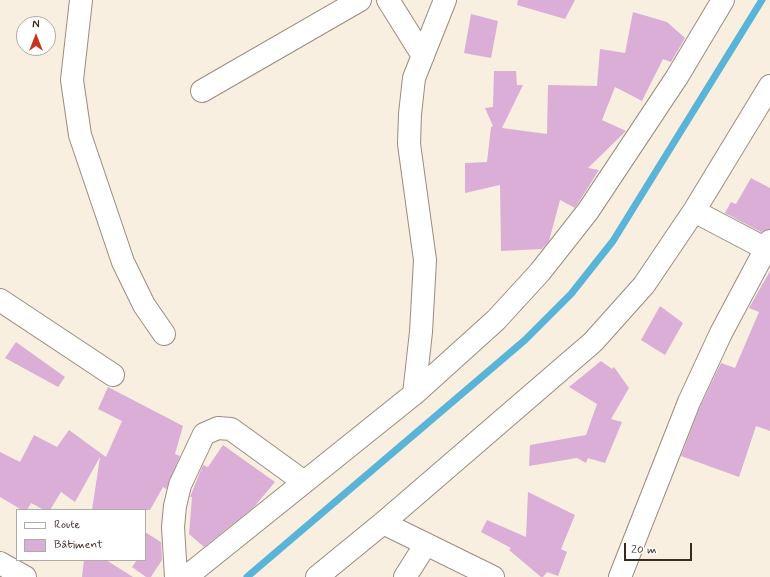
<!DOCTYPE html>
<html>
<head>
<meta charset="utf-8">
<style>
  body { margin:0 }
  #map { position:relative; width:770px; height:577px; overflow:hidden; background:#f8efe0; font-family:Mynerve,sans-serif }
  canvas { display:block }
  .legend { position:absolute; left:16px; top:509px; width:130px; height:52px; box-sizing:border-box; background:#fff; border:1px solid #b1aaa5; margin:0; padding:5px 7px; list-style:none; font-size:12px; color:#3b2a1e }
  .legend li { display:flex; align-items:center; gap:8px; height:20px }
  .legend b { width:20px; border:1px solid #b1aaa5 }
  .north { position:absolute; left:16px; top:16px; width:40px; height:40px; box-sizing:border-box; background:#fff; border:1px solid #b1aaa5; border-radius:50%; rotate:0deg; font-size:11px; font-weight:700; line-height:16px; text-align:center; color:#3b2a1e }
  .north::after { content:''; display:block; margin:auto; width:14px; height:18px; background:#c8321e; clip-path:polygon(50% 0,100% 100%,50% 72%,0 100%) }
  .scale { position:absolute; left:624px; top:543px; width:68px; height:18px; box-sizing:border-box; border:2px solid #3b2a1e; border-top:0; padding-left:5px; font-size:12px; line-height:14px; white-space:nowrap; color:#3b2a1e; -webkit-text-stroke:3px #fff; paint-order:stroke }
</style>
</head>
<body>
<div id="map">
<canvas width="770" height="577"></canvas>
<ul class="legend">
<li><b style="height:5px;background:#fff"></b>Route</li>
<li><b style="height:11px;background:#dbaed7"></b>Bâtiment</li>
</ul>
<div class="north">N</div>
<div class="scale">20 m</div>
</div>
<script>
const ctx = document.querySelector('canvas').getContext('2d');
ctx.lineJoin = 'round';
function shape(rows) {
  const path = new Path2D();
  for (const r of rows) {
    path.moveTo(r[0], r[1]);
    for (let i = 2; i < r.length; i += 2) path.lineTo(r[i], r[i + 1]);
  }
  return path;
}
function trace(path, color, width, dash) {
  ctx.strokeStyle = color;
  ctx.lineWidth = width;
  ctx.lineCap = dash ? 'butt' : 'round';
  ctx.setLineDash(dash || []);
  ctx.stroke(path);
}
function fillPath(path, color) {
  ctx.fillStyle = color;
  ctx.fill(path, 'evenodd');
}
const stream = shape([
  [247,577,525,340,571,294,613,241,762,0]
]);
const building = shape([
  [518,0,575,0,565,19,517,5],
  [633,12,667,22,685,38,671,62,663,59,642,101,615,87,602,120,626,131,588,168,599,170,575,208,560,200,549,241,542,249,501,251,500,185,465,193,465,163,487,162,491,127,493,126,485,108,493,107,494,71,516,71,517,85,523,85,502,128,547,134,548,85,597,86,600,49,625,53],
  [471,14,498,21,491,58,464,53],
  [751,178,770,188,770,229,761,232,725,213,731,202,736,204],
  [770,271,770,431,756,426,739,477,681,456,700,407,721,363,735,368,759,312,749,308],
  [660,306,683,323,665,355,641,340],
  [16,342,65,377,58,387,5,358],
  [601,361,612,369,614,367,629,388,611,419,622,422,605,463,588,458,586,463,577,458,529,466,530,445,586,435,597,404,569,387],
  [108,387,183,426,175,454,180,456,166,489,163,487,150,510,92,510,100,457,75,502,61,492,50,510,44,510,31,503,27,510,22,510,0,497,0,452,20,462,34,435,57,447,69,430,106,457,122,421,98,409],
  [223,445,275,482,254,507,204,547,189,534,192,497,190,497,203,465,208,467],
  [528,492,575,515,561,549,567,552,558,576,547,572,543,577,541,577,509,550,511,548,481,532,487,520,526,537],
  [145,532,161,542,162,560,151,577,146,577,132,567,137,560,145,560],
  [84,560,106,560,133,577,82,577]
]);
const minor = shape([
  [81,0,72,80,80,135,123,262,144,305,164,334],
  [388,0,423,56],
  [202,91,360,0],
  [694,211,770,251],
  [0,300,113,375],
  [414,394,421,332,425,260,409,144,410,114,414,78,445,0],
  [383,523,493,577],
  [0,563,25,577],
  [176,577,173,527,175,506,180,485,204,434,218,428,231,429,304,482],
  [186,577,414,394,496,320,540,272,588,211,677,77,723,0],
  [317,577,383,523,593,342,644,285,694,211,770,86],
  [405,577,426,544],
  [620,577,689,402,721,333,770,241]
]);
trace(stream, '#5ab4d7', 7);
fillPath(building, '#dbaed7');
trace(minor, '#9a8c7f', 24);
trace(minor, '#fff', 22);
</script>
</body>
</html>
